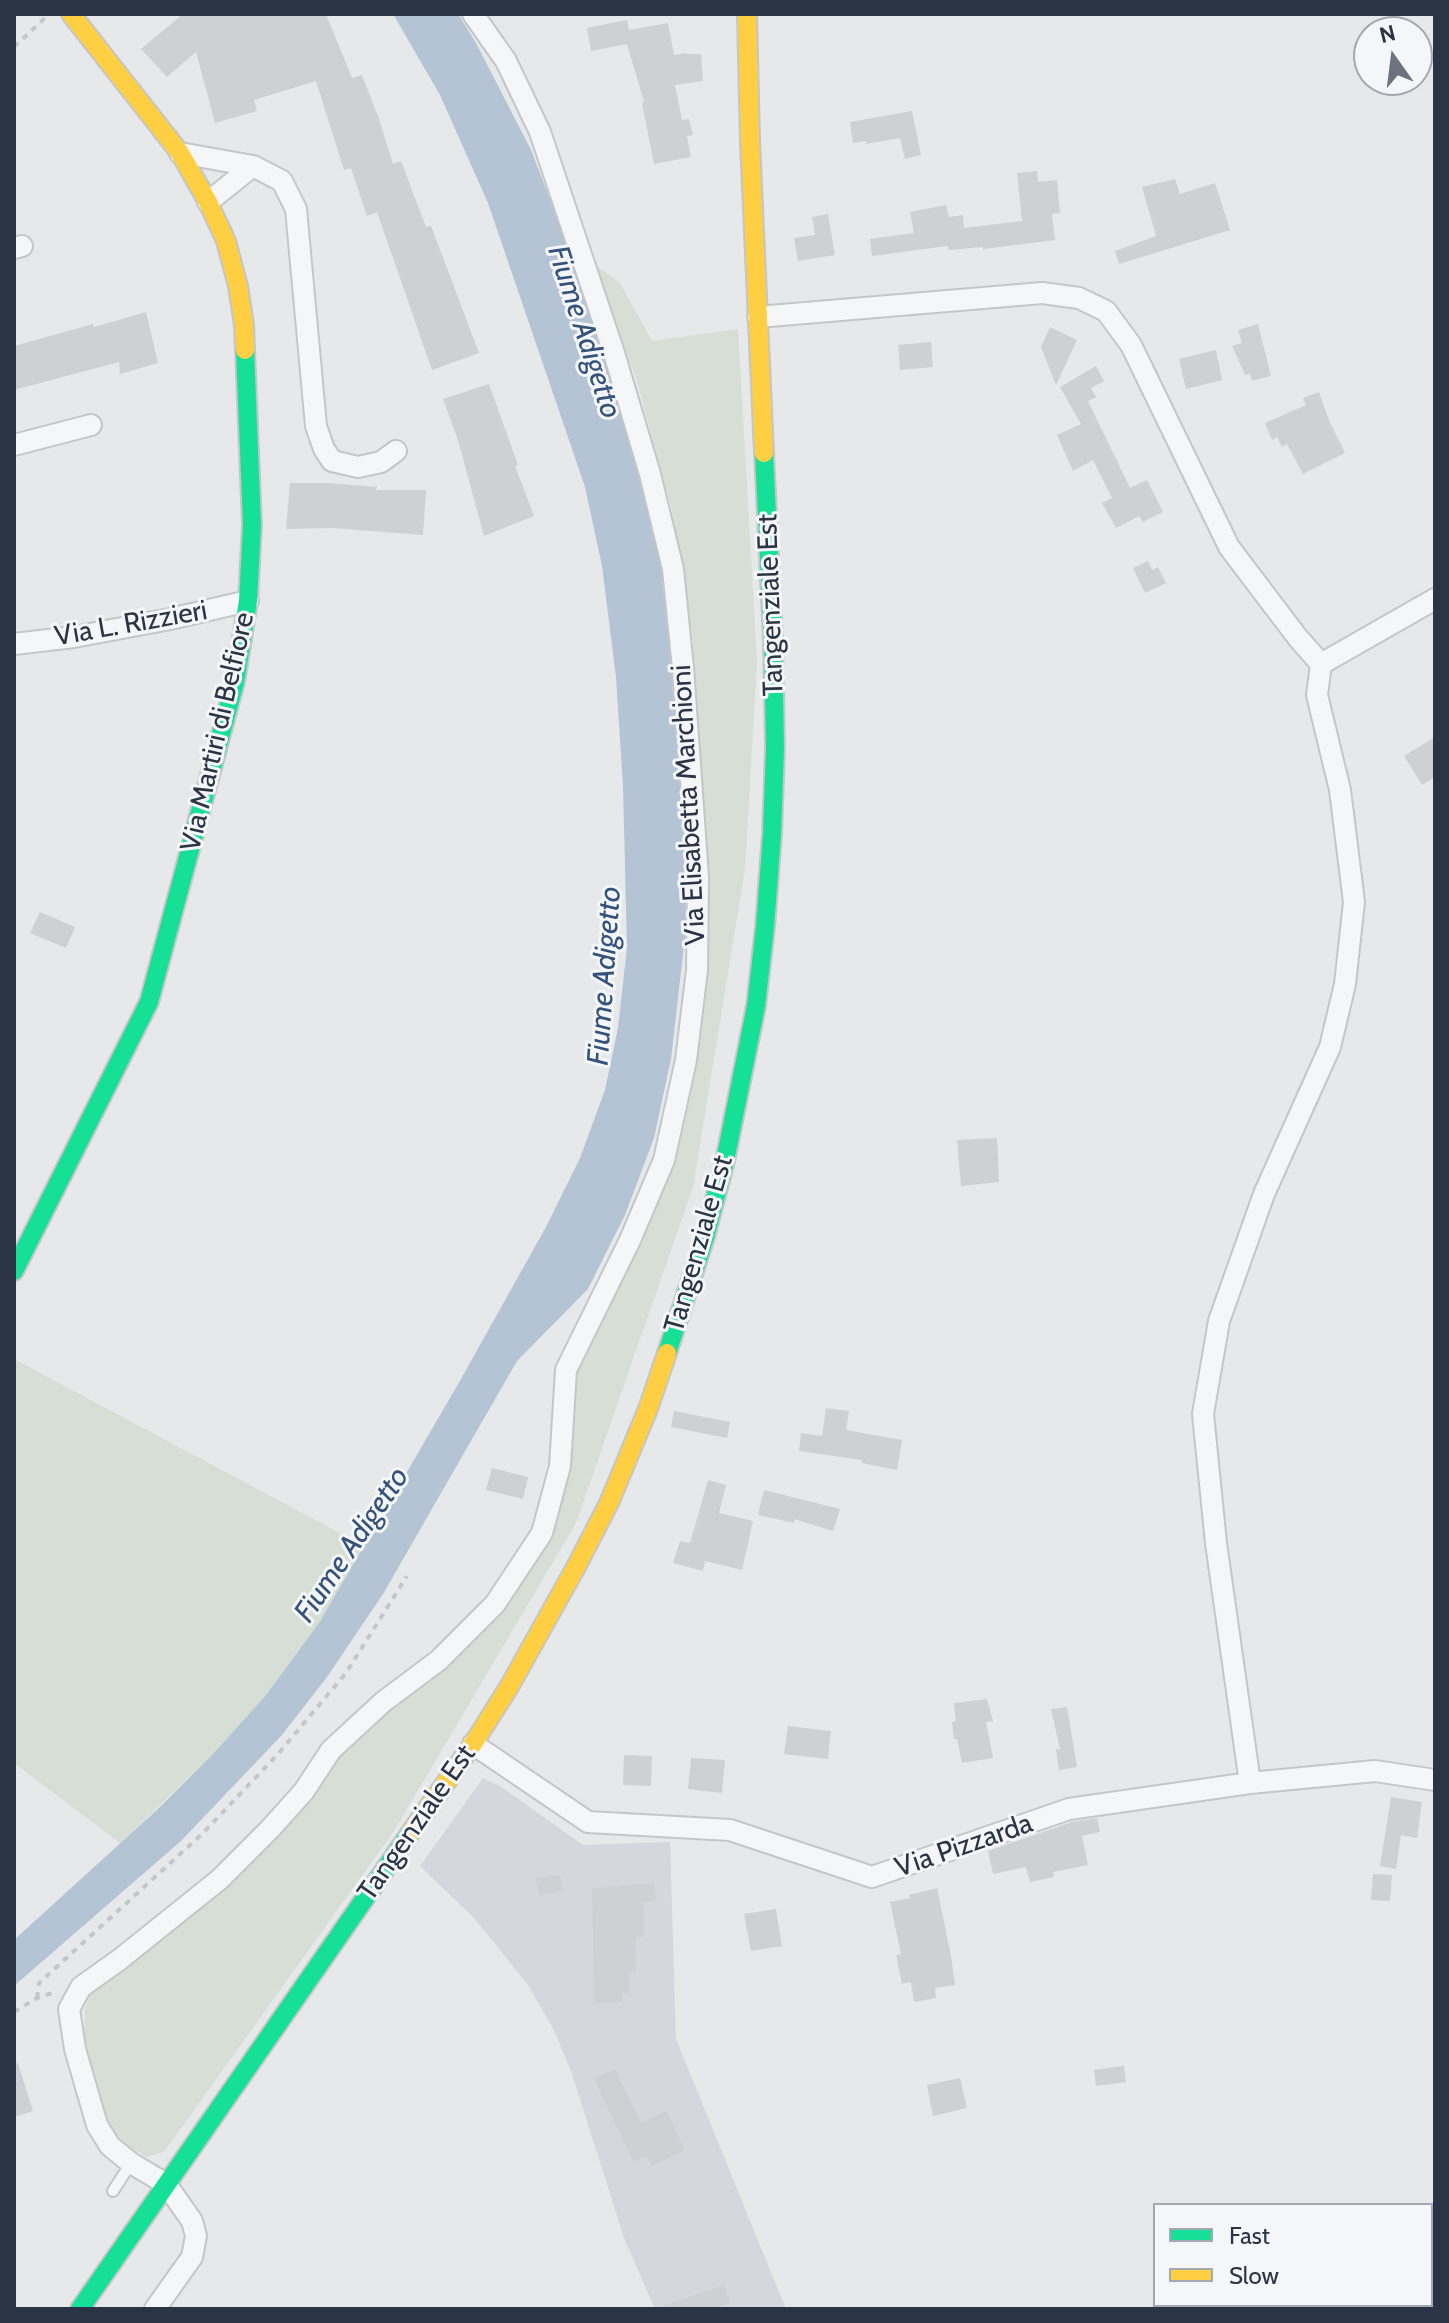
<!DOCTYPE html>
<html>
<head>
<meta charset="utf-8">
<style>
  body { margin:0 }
  #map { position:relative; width:1449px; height:2323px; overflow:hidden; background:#e6e8ea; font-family:Cabin,sans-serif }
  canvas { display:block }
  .frame { position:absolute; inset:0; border:16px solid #2b3445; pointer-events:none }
  .legend { position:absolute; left:1153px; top:2203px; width:280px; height:104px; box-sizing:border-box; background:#f4f6f9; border:2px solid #a4a8b1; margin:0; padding:10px 14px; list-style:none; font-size:24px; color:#2b3445 }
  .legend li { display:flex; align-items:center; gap:16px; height:40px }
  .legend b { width:40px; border:2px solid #a4a8b1 }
  .north { position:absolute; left:1353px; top:16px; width:80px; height:80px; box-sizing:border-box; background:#f4f6f9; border:2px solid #a4a8b1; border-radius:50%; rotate:346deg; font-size:22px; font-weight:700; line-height:32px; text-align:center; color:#2b3445 }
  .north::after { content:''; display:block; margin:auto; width:28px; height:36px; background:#6c737f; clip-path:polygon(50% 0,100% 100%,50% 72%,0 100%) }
</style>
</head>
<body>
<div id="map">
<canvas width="1449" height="2323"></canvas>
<div class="frame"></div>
<ul class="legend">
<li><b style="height:10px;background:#16e098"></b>Fast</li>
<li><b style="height:10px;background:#ffcf43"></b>Slow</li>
</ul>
<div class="north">N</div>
</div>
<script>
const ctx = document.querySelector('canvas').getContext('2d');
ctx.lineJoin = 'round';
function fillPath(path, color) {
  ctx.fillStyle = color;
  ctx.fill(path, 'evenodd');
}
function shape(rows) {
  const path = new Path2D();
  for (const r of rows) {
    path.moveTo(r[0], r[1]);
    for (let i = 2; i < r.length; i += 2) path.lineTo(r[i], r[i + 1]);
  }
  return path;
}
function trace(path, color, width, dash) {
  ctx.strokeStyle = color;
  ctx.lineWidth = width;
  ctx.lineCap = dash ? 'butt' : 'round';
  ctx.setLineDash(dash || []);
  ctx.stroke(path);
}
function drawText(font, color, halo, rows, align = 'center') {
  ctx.font = font + ' Cabin,sans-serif';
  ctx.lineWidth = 6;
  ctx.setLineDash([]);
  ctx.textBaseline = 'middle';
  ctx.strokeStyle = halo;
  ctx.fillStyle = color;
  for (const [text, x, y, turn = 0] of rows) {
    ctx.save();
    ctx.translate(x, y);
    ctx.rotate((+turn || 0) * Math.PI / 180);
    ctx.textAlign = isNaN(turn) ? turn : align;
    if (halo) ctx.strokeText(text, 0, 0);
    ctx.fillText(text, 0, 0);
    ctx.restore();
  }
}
const built = shape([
  [483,1778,500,1786,583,1845,670,1842,676,2039,786,2309,655,2309,624,2238,572,2074,554,2030,528,1985,475,1919,420,1866]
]);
const green = shape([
  [595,265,620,283,652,341,738,329,757,662,745,869,693,1187,576,1523,394,1831,164,2152,147,2157,130,2147,107,2125,84,2049,85,2009,96,1982,168,1931,333,1753,380,1710,544,1538,573,1372,670,1167,705,870,693,641,671,506,637,381],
  [14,1359,364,1546,319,1623,266,1695,213,1754,120,1843,14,1763]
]);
const water = shape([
  [393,14,458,14,476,43,531,150,590,303,626,417,662,554,682,730,686,928,671,1059,654,1138,625,1215,588,1289,517,1361,383,1594,327,1677,282,1735,181,1841,14,1986,14,1940,160,1807,213,1754,266,1695,319,1623,457,1386,546,1227,580,1158,605,1090,618,1028,627,947,623,786,616,677,602,566,585,487,488,203,440,95]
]);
const building = shape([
  [183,14,326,14,352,78,362,75,379,119,393,164,401,161,426,227,431,226,479,353,432,370,377,212,367,216,351,168,344,170,316,81,254,100,257,111,215,123,196,52,167,77,141,49],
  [627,20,629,30,668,23,674,55,687,53,687,54,701,54,703,81,675,85,682,120,689,119,693,135,687,136,691,157,654,164,642,103,644,102,627,44,591,51,587,28],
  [912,111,921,155,905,159,900,138,866,144,866,141,853,143,850,122],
  [1037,171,1038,182,1057,180,1060,213,1052,214,1055,240,983,249,983,247,949,250,948,246,872,256,870,239,914,233,910,212,946,205,949,217,963,215,964,228,1022,221,1017,173],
  [1175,179,1180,194,1215,183,1230,230,1119,264,1115,251,1156,236,1142,187],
  [828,214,835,255,798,261,794,238,815,235,812,217],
  [146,312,158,363,120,374,119,362,14,390,14,346,93,324,94,327],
  [1258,324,1271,376,1252,381,1250,374,1245,375,1232,346,1242,343,1238,330],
  [1050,327,1077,340,1056,385,1041,347],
  [931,342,933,367,900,370,898,345],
  [1216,350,1222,380,1186,389,1179,359],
  [1096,366,1104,381,1091,388,1096,397,1088,401,1130,488,1147,480,1163,512,1143,522,1139,516,1116,528,1102,503,1112,498,1093,460,1073,471,1057,435,1081,424,1060,387],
  [489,384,518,465,515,466,534,516,484,536,458,440,443,399],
  [1319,392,1330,423,1345,453,1303,474,1287,444,1282,447,1277,437,1272,440,1265,423,1306,405,1303,398],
  [290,483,329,483,377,487,376,490,426,490,423,535,332,528,286,529],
  [1148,561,1152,570,1158,567,1166,583,1145,593,1133,568],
  [1435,737,1435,777,1422,785,1404,756],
  [40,912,75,927,66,948,30,933],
  [997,1138,999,1182,961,1186,957,1140],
  [826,1408,849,1411,846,1430,902,1440,897,1470,862,1463,862,1460,799,1451,801,1433,822,1436],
  [674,1411,730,1422,727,1438,671,1427],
  [492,1468,528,1477,523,1499,486,1490],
  [708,1480,726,1485,719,1513,753,1521,742,1570,705,1561,703,1571,673,1563,680,1541,690,1543],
  [764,1490,840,1509,833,1531,794,1519,794,1523,758,1515],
  [987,1699,993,1721,986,1722,993,1758,962,1763,957,1739,954,1739,952,1722,956,1721,954,1703],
  [1067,1707,1077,1767,1059,1770,1056,1749,1060,1749,1051,1709],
  [788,1726,831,1731,828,1759,784,1754],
  [624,1755,652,1756,651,1786,623,1785],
  [691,1758,725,1760,722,1793,688,1789],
  [1391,1797,1422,1802,1417,1838,1401,1835,1396,1869,1380,1866],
  [1097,1818,1100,1832,1082,1836,1088,1865,1053,1872,1054,1877,1030,1882,1026,1867,993,1874,988,1851,1072,1822],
  [1373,1874,1392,1875,1390,1901,1371,1900],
  [560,1875,563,1891,539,1895,536,1878],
  [654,1883,656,1900,643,1903,644,1936,635,1938,636,1972,629,1972,629,1993,622,1993,622,2002,594,2003,592,1889],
  [937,1888,951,1956,955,1985,935,1988,936,1998,914,2002,911,1982,902,1984,896,1955,901,1954,890,1902,910,1898,909,1895],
  [776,1909,782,1946,751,1951,744,1914],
  [18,2063,33,2111,14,2117,14,2064],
  [1124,2066,1126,2082,1096,2086,1094,2070],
  [615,2069,641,2123,666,2111,685,2150,652,2166,647,2156,634,2162,594,2079],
  [960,2078,967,2108,933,2116,927,2085],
  [724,2285,730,2303,714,2309,663,2309,663,2306]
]);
const path = shape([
  [14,47,47,16],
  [37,1998,39,1983,202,1834,278,1754,346,1673,407,1576],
  [14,2012,37,1998,55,1992]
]);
const lane = shape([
  [113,2191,131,2163]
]);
const street = shape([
  [180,153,253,166,282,181,296,209,316,426,324,449,332,461,358,467,381,462,396,451],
  [208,202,253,166],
  [14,248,22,246],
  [758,317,1042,293,1079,298,1106,311,1131,345,1229,547,1298,638,1321,664,1317,695,1340,790,1354,902,1345,984,1330,1047,1264,1194,1219,1321,1203,1414,1216,1543,1250,1783],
  [14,445,91,425],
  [14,644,74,637,170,619,248,601],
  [1321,664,1435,599],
  [473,1744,588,1822,730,1830,872,1877,1069,1809,1250,1783,1375,1771,1435,1780],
  [155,2309,192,2257,196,2236,192,2221,166,2184,131,2163,110,2146,97,2125,75,2049,69,2009,81,1987,119,1960,220,1879,270,1829,304,1791,331,1750,383,1702,439,1660,495,1604,542,1533,560,1466,566,1370,630,1240,664,1160,686,1060,697,970,698,877,683,668,673,569,650,474,614,353,540,132,506,61,473,14]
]);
const fast = shape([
  [14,1271,149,1002,235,682,248,601,252,525,245,350],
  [667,1353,705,1237,725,1161,756,1006,765,927,772,834,775,748,773,640,764,453],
  [80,2309,411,1832]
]);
const slow = shape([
  [71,14,180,153,208,202,226,241,238,286,244,325,245,350],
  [747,14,750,142,764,453],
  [411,1832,473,1744,509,1687,576,1567,609,1503,648,1409,667,1353]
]);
const streetNames = [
  ["Tangenziale Est",771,605,-92],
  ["Via L. Rizzieri",131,624,-10],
  ["Via Martiri di Belfiore",218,732,-77],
  ["Via Elisabetta Marchioni",689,805,-93],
  ["Tangenziale Est",699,1244,-74],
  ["Tangenziale Est",417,1823,-55],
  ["Via Pizzarda",964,1846,-19]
];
const waterNames = [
  ["Fiume Adigetto",584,332,72],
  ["Fiume Adigetto",605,976,-86],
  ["Fiume Adigetto",352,1545,-56]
];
fillPath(built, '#d4d7dd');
fillPath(green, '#d6ded6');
fillPath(water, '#b4c4d5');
fillPath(building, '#ced0d3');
trace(lane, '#c4c6c8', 14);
trace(street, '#c4c6c8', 24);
trace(fast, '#c4c6c8', 22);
trace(slow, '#c4c6c8', 22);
trace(path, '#c5c6ca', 4, [6, 6]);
trace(lane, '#f5f6f7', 10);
trace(street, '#f5f6f7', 20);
trace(fast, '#16e098', 18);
trace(slow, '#ffcf43', 18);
drawText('28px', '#2b3445', '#f4f6f9', streetNames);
drawText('italic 30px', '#34527a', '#f4f6f9', waterNames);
</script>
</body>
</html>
